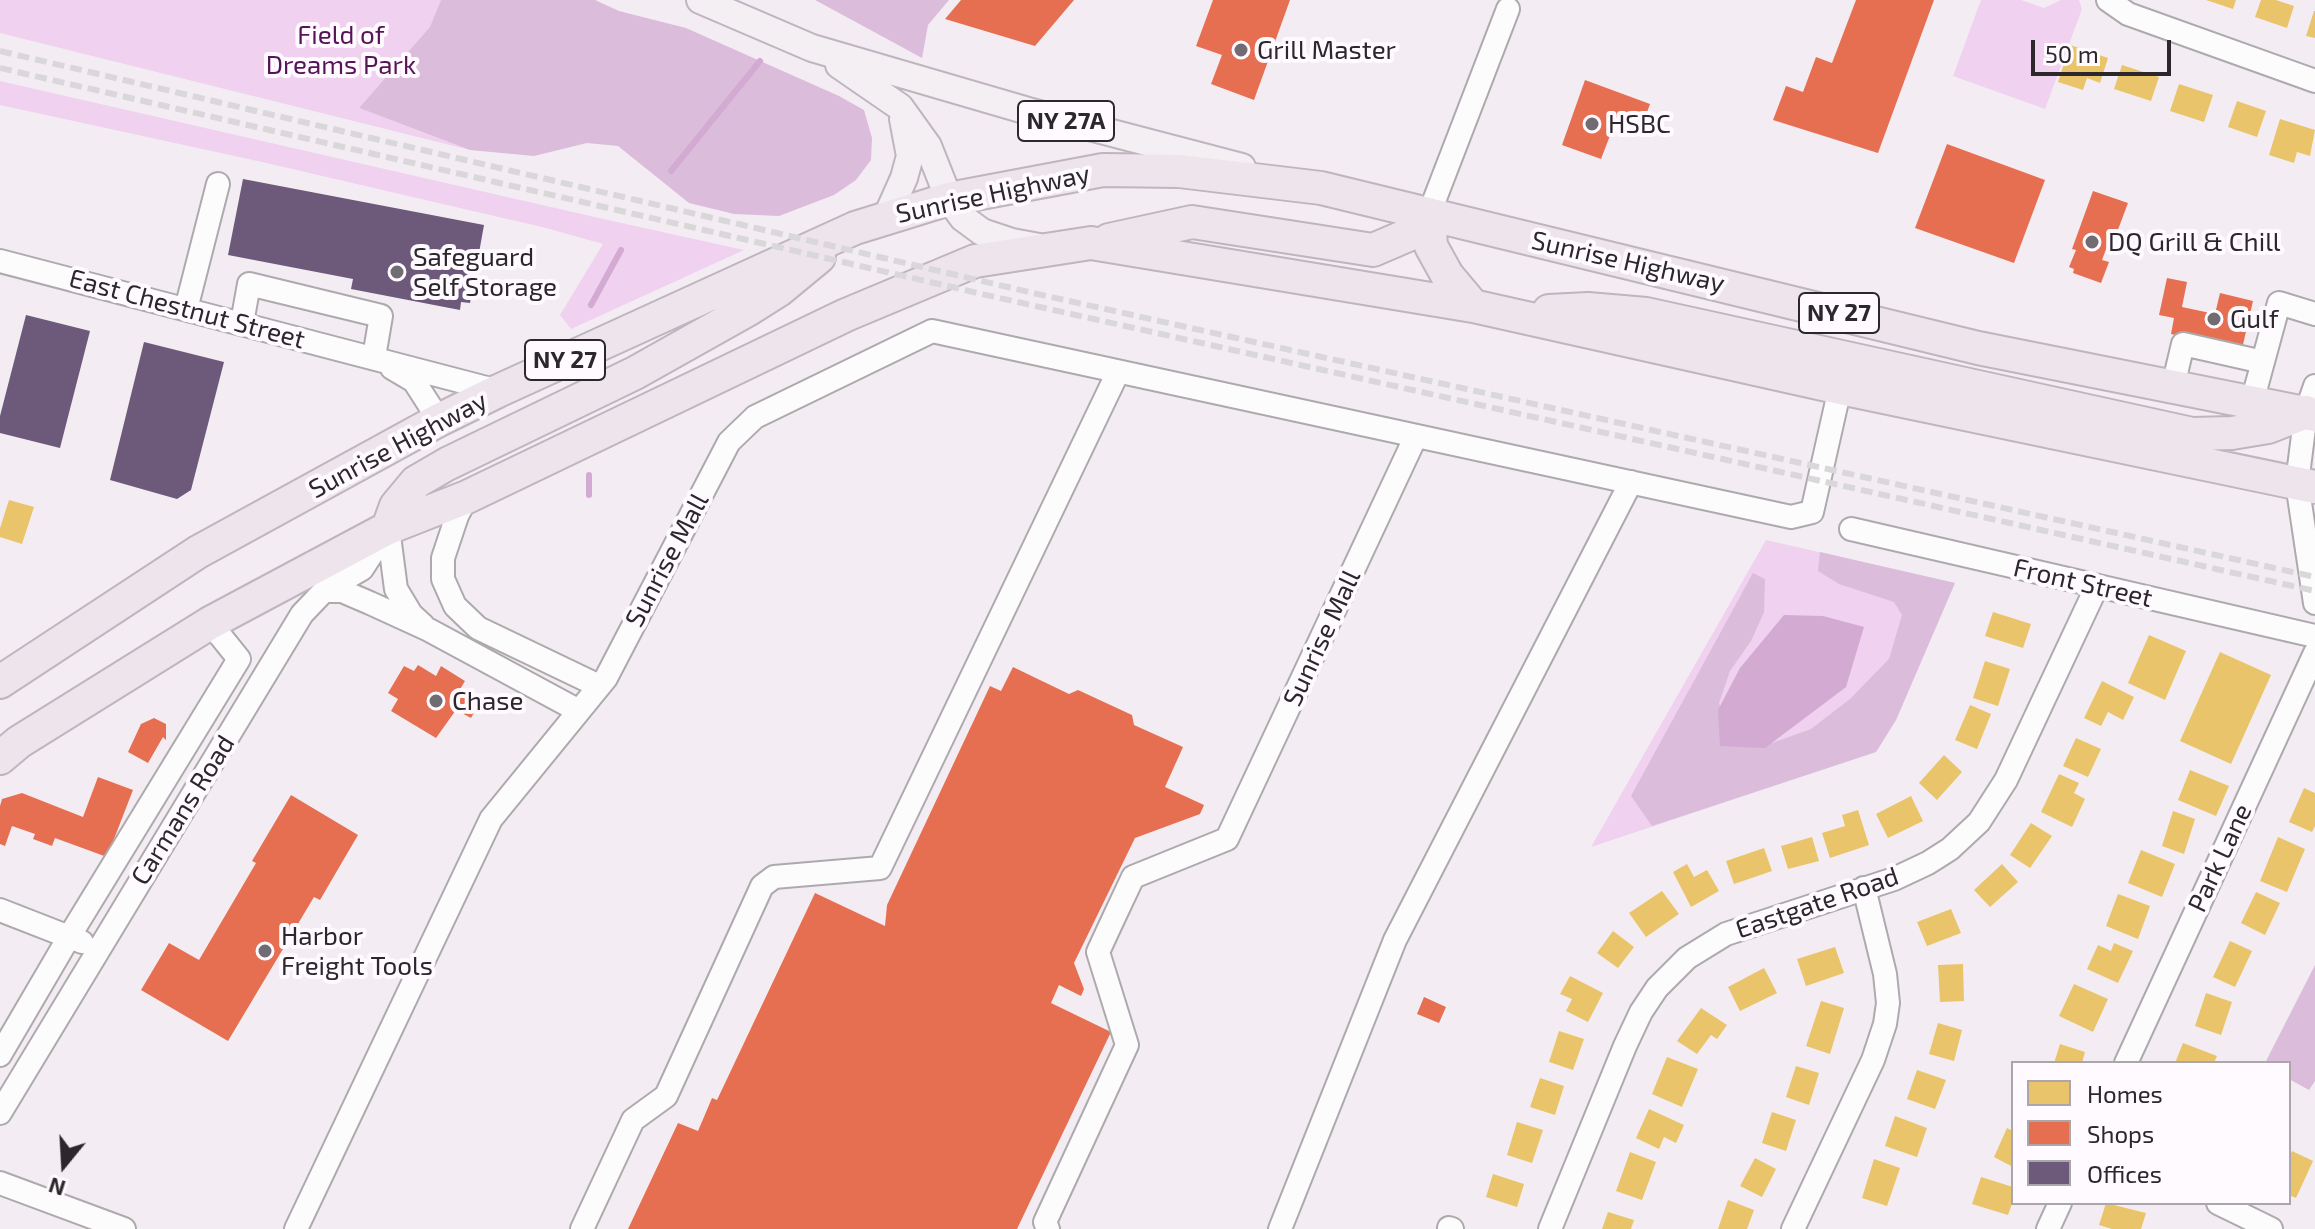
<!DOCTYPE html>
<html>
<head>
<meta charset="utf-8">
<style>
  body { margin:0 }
  #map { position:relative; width:2315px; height:1229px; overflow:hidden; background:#f3edf3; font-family:"Exo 2",sans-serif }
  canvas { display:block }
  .legend { position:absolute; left:2011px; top:1061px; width:280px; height:144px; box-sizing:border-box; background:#fffaff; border:2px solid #aaa6aa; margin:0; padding:10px 14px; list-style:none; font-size:24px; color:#2b272b }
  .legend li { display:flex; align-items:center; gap:16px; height:40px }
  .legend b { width:40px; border:2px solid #aaa6aa }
  .north { position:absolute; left:24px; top:1125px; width:80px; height:80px; -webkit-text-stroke:6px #fffaff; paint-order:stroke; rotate:198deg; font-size:22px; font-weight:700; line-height:32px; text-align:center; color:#2b272b }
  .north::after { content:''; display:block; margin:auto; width:28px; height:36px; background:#2b272b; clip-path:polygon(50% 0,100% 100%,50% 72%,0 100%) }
  .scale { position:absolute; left:2031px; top:40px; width:140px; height:36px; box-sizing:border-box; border:4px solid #2b272b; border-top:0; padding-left:10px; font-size:24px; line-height:28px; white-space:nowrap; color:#2b272b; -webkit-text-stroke:6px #fffaff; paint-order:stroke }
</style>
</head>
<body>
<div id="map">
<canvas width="2315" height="1229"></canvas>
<ul class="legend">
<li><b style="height:22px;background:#e9c46a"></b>Homes</li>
<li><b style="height:22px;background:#e76f51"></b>Shops</li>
<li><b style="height:22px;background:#6d597a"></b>Offices</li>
</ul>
<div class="north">N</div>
<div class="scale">50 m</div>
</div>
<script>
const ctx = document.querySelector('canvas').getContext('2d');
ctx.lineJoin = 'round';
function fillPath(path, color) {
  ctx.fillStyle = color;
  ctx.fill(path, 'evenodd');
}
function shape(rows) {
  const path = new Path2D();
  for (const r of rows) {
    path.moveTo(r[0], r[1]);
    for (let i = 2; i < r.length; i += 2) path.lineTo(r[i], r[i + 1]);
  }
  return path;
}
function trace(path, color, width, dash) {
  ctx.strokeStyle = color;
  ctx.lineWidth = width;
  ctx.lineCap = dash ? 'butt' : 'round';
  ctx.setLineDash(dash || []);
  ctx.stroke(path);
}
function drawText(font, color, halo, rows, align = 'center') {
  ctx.font = font + ' "Exo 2",sans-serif';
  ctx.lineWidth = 8;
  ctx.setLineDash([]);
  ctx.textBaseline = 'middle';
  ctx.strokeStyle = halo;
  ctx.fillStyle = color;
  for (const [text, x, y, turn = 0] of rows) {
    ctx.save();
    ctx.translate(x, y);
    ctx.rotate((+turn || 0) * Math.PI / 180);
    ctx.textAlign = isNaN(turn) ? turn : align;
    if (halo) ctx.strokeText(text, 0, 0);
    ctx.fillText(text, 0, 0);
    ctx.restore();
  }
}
const green = shape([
  [0,0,441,0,431,27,359,108,470,150,0,33],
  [1981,0,2021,0,2044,8,2061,0,2079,0,2082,9,2045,109,1953,76],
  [0,81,599,218,744,250,571,329,560,315,603,244,546,228,262,162,0,105],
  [1766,540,1955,583,1896,720,1876,752,1591,847]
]);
const forest = shape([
  [441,0,595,0,619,11,686,28,839,96,864,110,872,138,871,160,856,180,834,195,779,216,734,214,689,203,618,146,587,143,534,156,470,150,359,108,430,27],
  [815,0,949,0,928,25,922,58],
  [1820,552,1955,583,1896,720,1876,752,1652,826,1631,796,1753,573,1765,579,1764,612,1751,641,1730,671,1719,703,1733,742,1772,743,1811,729,1850,699,1889,659,1902,615,1894,602,1839,584,1818,571],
  [2315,965,2315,1081,2309,1090,2289,1079,2289,1063,2265,1063]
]);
const water = shape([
  [1784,615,1823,616,1864,627,1846,687,1765,748,1720,746,1718,710,1740,668]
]);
const homes = shape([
  [2206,0,2236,0,2233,9],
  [2261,0,2276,0,2294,6,2287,28,2255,17],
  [2314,11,2315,11,2315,38,2306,36],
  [2070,45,2108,58,2100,83,2087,78,2083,90,2058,82],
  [2122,65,2159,77,2151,101,2114,89],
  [2179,84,2213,95,2204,122,2170,111],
  [2237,101,2266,111,2257,137,2228,127],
  [2280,119,2315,130,2310,156,2297,152,2294,163,2269,155],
  [9,500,34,507,22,544,0,537,0,528],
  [1993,612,2031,624,2023,648,1985,636],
  [2149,635,2186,651,2165,700,2128,683],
  [2220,652,2271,675,2231,764,2180,741],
  [1985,661,2010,669,1998,706,1973,698],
  [2102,681,2134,697,2123,720,2108,712,2101,726,2084,718],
  [1970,705,1991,714,1977,749,1955,740],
  [2076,738,2101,749,2088,777,2063,766],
  [1944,755,1962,772,1937,800,1919,783],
  [2190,770,2229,786,2216,816,2178,800],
  [2059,774,2079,783,2074,793,2085,799,2072,827,2041,812],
  [2304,788,2315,793,2315,826,2312,832,2289,822],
  [1911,796,1923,821,1888,838,1876,814],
  [1858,810,1869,845,1830,858,1822,833,1845,826,1842,815],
  [2173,811,2195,819,2184,854,2162,846],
  [2031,823,2052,836,2030,868,2010,855],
  [1812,837,1819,861,1788,869,1781,846],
  [2278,837,2305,849,2287,892,2260,881],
  [1764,848,1772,871,1734,884,1726,861],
  [2141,850,2175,864,2162,897,2128,883],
  [1687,864,1694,877,1707,870,1719,891,1691,907,1673,872],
  [2002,864,2018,882,1990,907,1974,890],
  [1662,891,1679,914,1646,937,1629,913],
  [2256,892,2280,903,2265,935,2241,923],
  [2118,894,2150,906,2138,939,2106,926],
  [1951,909,1961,933,1927,946,1917,922],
  [1613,931,1634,947,1618,968,1597,953],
  [2230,941,2252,951,2235,987,2213,977],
  [2114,943,2133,951,2118,983,2087,969,2098,945,2111,951],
  [1835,947,1844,973,1806,986,1797,959],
  [1963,964,1964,1001,1940,1002,1938,965],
  [1764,968,1777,993,1740,1011,1728,987],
  [1570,976,1603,993,1588,1022,1566,1011,1572,999,1560,994],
  [2074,984,2108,999,2093,1032,2059,1016],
  [2206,993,2232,1002,2221,1035,2195,1026],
  [1821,1001,1844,1008,1830,1054,1806,1046],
  [1701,1008,1727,1025,1717,1039,1711,1035,1697,1054,1677,1041],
  [1938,1023,1962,1030,1954,1061,1929,1054],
  [1559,1031,1584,1039,1573,1070,1549,1062],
  [2183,1043,2217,1056,2214,1063,2175,1063],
  [2060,1044,2085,1052,2082,1063,2054,1063],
  [1667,1057,1698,1069,1682,1107,1652,1094],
  [1796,1066,1819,1073,1809,1105,1786,1097],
  [1917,1070,1946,1080,1935,1109,1907,1099],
  [1540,1078,1564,1086,1555,1115,1530,1107],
  [1649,1109,1684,1125,1676,1143,1664,1137,1659,1149,1636,1138],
  [1772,1112,1796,1120,1786,1151,1762,1143],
  [1895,1116,1927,1128,1917,1157,1885,1146],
  [1517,1122,1543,1130,1532,1163,1507,1155],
  [2007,1128,2013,1131,2013,1167,1994,1157],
  [2292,1151,2313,1161,2296,1198,2289,1195,2289,1158],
  [1630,1152,1656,1162,1642,1200,1616,1191],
  [1755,1158,1776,1169,1762,1197,1740,1186],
  [1874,1159,1900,1168,1887,1206,1862,1198],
  [1493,1174,1524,1184,1517,1207,1486,1197],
  [1981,1177,2013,1187,2013,1201,2008,1215,1972,1204],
  [1728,1200,1754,1210,1747,1229,1718,1229],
  [2106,1203,2146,1213,2141,1229,2112,1229,2099,1225],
  [1608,1212,1634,1220,1631,1229,1602,1229]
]);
const shops = shape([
  [961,0,1074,0,1035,46,945,19],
  [1213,0,1290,0,1254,100,1211,84,1222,55,1196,46],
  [1856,0,1934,0,1878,153,1773,120,1786,86,1803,92,1816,57,1832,63],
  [1585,80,1650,104,1641,129,1616,120,1601,159,1562,145],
  [1947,144,2045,180,2014,263,1915,228],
  [2093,191,2128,203,2116,235,2112,233,2102,260,2109,262,2101,283,2073,273,2074,269,2069,267,2076,250,2072,249],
  [2167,278,2187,282,2182,307,2215,314,2220,293,2253,301,2242,349,2171,334,2174,318,2159,315],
  [418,665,436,676,441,666,465,681,459,691,479,704,471,718,456,710,436,738,391,711,398,699,388,693,404,666,414,671],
  [1013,667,1069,694,1078,690,1132,715,1134,725,1183,747,1165,787,1204,805,1200,814,1135,838,1074,963,1084,989,1081,996,1059,985,1051,1003,1111,1032,1017,1229,628,1229,678,1123,698,1131,712,1098,717,1100,815,893,885,926,887,905,990,686,1001,691],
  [154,718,166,724,166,740,163,737,148,763,128,752,141,724],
  [98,777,133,790,107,857,55,838,52,846,33,839,35,834,12,826,5,846,0,844,0,806,2,799,22,793,83,817],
  [291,795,358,835,320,900,314,897,228,1041,141,990,169,943,199,960,256,863,252,861],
  [1424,997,1446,1007,1439,1023,1417,1014]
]);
const offices = shape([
  [243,179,484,225,470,303,461,302,460,310,351,289,353,279,228,255],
  [26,315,90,331,60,448,0,433,0,416],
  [144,342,224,362,191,490,177,499,110,480]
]);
const stream = shape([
  [671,171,760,61],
  [591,305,621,250],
  [589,475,589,495]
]);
const minor = shape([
  [2108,0,2128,14,2315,81],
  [1429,214,1508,9],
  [0,261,498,391],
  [186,309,218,184],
  [242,323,249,284,381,316,374,357],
  [392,368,414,381,439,420],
  [2173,386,2183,344,2263,362],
  [2315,386,2306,412,2297,483,2315,603],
  [2252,402,2279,303,2315,314],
  [467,497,457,516,443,558,443,579,455,606,478,628,599,686],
  [388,528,396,589,411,614,423,625],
  [1851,529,2315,636],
  [324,591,342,591,370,603,429,630,579,711],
  [0,910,82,942],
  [0,1055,69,937,239,659,210,623],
  [2126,1063,2315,653],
  [0,1113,302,614,324,591,362,569,386,532],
  [0,1183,124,1229],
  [2218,1203,2271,1229],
  [1449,1228,1452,1229],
  [296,1229,491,819,606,678,729,442,755,417,932,331,1791,517,1812,512,1840,388],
  [582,1229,633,1120,666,1096,762,886,774,877,880,868,1118,372],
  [1048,1229,1045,1222,1127,1045,1098,952,1110,926,1133,877,1227,839,1416,436],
  [1280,1229,1395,940,1631,482],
  [1550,1229,1625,1046,1641,1012,1657,988,1687,958,1726,934,1894,879,1928,863,1950,849,1979,822,2006,780,2097,586],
  [1793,1229,1873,1060,1885,1024,1888,1003,1885,974,1864,888],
  [2048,1229,2060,1203]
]);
const major = shape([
  [700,0,812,48,1028,111,1242,167],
  [839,65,900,107,928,146,949,199,963,218,982,232,1012,242,1039,247],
  [887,216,904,178,910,156,903,119]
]);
const highway = shape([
  [1429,214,1431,246,1447,275,1473,306],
  [1109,240,1192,222,1373,250,1408,235,1429,214],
  [1549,311,1588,309,1646,314,2192,434,2232,433,2268,427,2306,412],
  [388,528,396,506,416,482,447,464,635,373,749,309,779,290,819,257],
  [0,682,198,552,439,420,498,391,855,228,949,199,1103,170,1179,171,1321,188,1978,348,2315,415],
  [0,758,19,742,210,623,388,528,467,497,846,315,975,261,1091,243,1473,306,1840,388,2315,487]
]);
const rail = shape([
  [0,51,1033,293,2315,577],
  [0,68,995,297,2315,591]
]);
const markers = [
  [1241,50,8,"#716c71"],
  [1592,124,8,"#716c71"],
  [2092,242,8,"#716c71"],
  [397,272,8,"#716c71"],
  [2214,319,8,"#716c71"],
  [436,701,8,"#716c71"],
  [265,951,8,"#716c71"]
];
const shields = [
  [1066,121,96],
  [1839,313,80],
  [565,360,80]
];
const shieldNames = [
  ["NY 27A",1066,121],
  ["NY 27",1839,313],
  ["NY 27",565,360]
];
const parkNames = [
  ["Field of",341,35],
  ["Dreams Park",341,65]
];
const poiNames = [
  ["Grill Master",1257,50],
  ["HSBC",1608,124],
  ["DQ Grill & Chill",2108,242],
  ["Safeguard",413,257],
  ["Self Storage",413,287],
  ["Gulf",2230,319],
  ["Chase",452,701],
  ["Harbor",281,936],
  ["Freight Tools",281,966]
];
const streetNames = [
  ["Sunrise Highway",993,194,-12],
  ["Sunrise Highway",1628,262,13],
  ["East Chestnut Street",187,309,15],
  ["Sunrise Highway",398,445,-28],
  ["Sunrise Mall",667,560,-62],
  ["Front Street",2083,583,13],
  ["Sunrise Mall",1322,638,-65],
  ["Carmans Road",183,810,-58],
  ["Park Lane",2220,858,-65],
  ["Eastgate Road",1817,903,-19]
];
fillPath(green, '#f0d1ef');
fillPath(forest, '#dcbcdb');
fillPath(water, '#d3aad1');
fillPath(homes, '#e9c46a');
fillPath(shops, '#e76f51');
fillPath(offices, '#6d597a');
trace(stream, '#d3aad1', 6);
trace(minor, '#aea9ad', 26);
trace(major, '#bfb5bf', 30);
trace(highway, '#bfb5bf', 36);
trace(minor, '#fdfcfd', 22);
trace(major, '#f3eff3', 26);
trace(highway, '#ede4ec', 32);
trace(rail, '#d9d7d9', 6, [12, 6]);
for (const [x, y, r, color] of markers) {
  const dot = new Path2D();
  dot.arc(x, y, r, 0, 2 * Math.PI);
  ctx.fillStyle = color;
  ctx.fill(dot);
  trace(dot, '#fffaff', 3);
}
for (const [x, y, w] of shields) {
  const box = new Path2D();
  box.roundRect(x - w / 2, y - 20, w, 40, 6);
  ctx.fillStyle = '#fffaff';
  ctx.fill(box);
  trace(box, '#2b272b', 2);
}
drawText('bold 24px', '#2b272b', null, shieldNames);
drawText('26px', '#551455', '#fffaff', parkNames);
drawText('26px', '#2b272b', '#fffaff', poiNames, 'left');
drawText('26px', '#2b272b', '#fffaff', streetNames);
</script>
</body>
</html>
